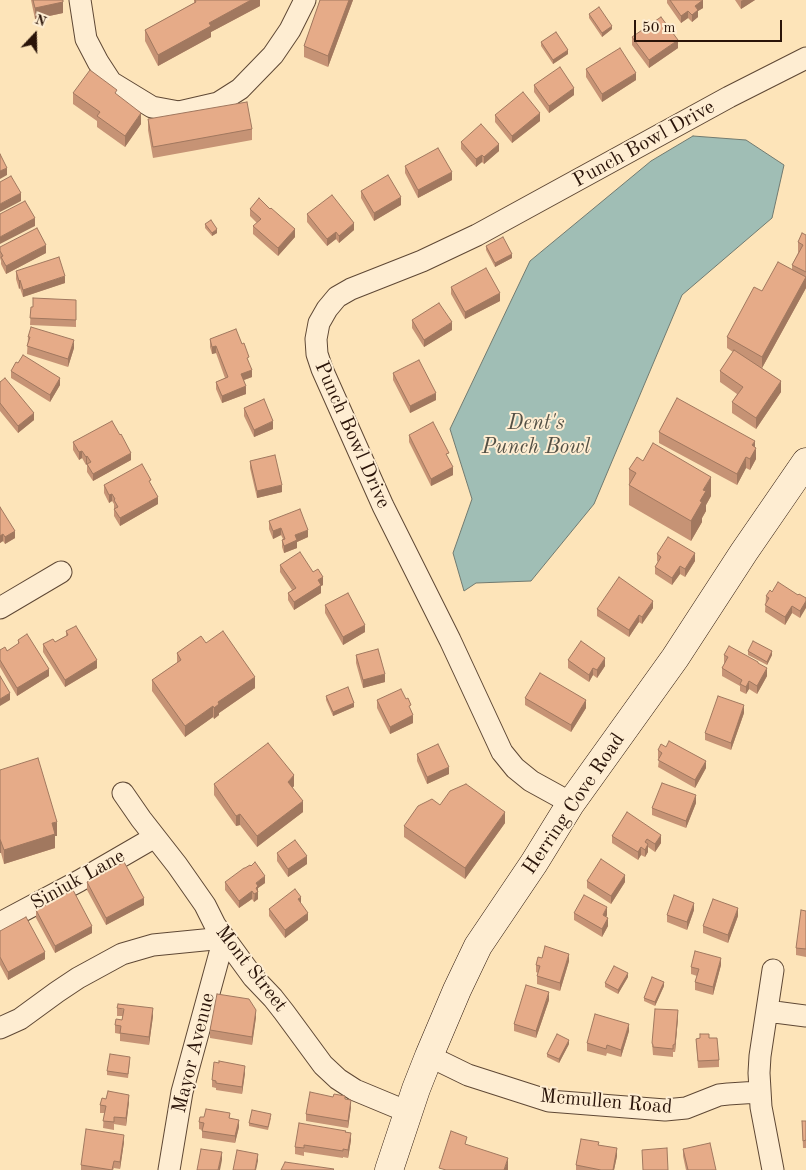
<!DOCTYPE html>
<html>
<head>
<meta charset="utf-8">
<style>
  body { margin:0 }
  #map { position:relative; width:806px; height:1170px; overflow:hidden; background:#fde4b9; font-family:"Old Standard TT",serif }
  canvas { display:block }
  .north { position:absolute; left:10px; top:10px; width:50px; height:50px; -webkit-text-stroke:4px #feedd2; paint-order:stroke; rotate:21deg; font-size:14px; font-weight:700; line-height:20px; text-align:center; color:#2a1409 }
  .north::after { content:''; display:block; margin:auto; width:18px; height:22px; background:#2a1409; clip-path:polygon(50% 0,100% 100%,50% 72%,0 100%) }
  .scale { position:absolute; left:634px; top:20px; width:148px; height:22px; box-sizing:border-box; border:2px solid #2a1409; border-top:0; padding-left:6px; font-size:15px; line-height:18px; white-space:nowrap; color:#2a1409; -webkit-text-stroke:4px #feedd2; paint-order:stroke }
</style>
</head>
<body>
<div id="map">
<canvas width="806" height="1170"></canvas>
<div class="north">N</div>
<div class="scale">50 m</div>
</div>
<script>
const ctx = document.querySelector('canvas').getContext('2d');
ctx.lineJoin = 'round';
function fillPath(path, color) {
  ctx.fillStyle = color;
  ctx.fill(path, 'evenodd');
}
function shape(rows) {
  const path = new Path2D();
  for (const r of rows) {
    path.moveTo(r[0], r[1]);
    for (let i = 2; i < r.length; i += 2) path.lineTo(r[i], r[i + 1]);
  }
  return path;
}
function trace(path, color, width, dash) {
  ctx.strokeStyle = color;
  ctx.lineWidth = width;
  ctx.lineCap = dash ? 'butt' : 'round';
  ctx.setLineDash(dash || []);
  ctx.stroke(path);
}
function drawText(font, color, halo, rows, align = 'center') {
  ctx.font = font + ' "Old Standard TT",serif';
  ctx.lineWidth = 4;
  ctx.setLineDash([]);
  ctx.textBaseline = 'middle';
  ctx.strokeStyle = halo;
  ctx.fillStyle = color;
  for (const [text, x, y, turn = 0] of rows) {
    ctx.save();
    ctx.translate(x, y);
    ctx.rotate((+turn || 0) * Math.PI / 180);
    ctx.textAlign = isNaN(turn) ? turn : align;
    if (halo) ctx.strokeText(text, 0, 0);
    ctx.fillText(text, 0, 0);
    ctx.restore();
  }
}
const water = shape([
  [693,136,746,140,784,165,772,218,682,295,594,504,531,581,476,583,464,591,453,553,472,499,450,429,530,261,651,161,693,136]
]);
const street = shape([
  [80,0,86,39,98,62,111,82,152,107,179,112,218,103,240,89,273,55,290,30,305,0],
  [0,608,61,572],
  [123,793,141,819,177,865,205,905,215,925,253,977,273,998,284,1012,323,1065,338,1079,355,1090,408,1112],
  [571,803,531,781,515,768,502,752,450,640,383,506,322,369,317,354,316,339,319,323,327,309,337,297,351,289,422,261,477,235,729,97,806,58],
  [0,923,79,881,155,837],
  [767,1011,806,1016],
  [0,1028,20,1019,57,992,78,978,122,954,153,945,224,938],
  [429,1056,468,1075,549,1101,665,1110,686,1108,719,1095,728,1094,759,1092],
  [169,1170,182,1092,224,938],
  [773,1170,761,1107,759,1073,760,1056,773,970]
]);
const secondary = shape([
  [389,1170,416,1089,429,1056,457,990,478,946,534,863,571,803,675,658,744,552,806,462]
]);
const wall = shape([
  [31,0,63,0,63,13,35,19],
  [194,0,260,0,260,6,211,32,211,37,158,66,145,41,145,30,194,3],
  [320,0,353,0,328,67,304,57,304,46],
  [667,0,703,0,703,8,698,11,698,17,692,22,688,18,681,23,667,3],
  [735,0,755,0,741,9],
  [589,14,612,29,602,37,589,18],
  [632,37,678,48,649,68,632,45],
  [541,42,568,54,553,64,541,46],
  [586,69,636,80,602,102,586,77],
  [534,85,574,95,549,113,534,92],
  [73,93,117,95,141,124,125,147,97,127,97,121,73,104],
  [495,115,540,121,512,143,495,122],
  [148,119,252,129,252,140,153,158,148,130],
  [461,142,499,151,484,164,482,162,476,167,461,149],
  [405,166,452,180,418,198,405,173],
  [361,191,401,205,374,221,361,198],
  [250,209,295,237,278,256,253,234,253,226,257,223,250,216],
  [307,214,354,230,339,243,336,239,327,246,307,222],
  [205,224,217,233,212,236,205,228],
  [806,235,806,288,762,368,781,392,756,429,732,413,732,402,737,394,720,382,720,371,733,352,727,348,727,337,762,291,792,270,792,265,798,253,798,242],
  [486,246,512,258,495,267,486,250],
  [0,247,46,253,6,274,1,264,1,261,0,258],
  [16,271,65,283,23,297,20,288,19,289,16,279],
  [451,287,500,301,465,319,451,294],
  [76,300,76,327,30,325,31,307],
  [412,320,452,330,424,347,412,328],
  [28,337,74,348,68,367,27,354],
  [210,339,249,363,252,377,244,380,246,394,222,403,216,389,216,382,225,378,216,353,212,354,210,347],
  [11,371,60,385,50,402,11,378],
  [393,373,436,400,410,413,393,380],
  [0,382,34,420,18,433,0,411],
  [244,408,273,429,254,437,244,416],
  [659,432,755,447,756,459,750,470,746,468,737,485,659,443],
  [409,435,449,460,453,475,431,486,409,442],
  [73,442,131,460,93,481,87,472,87,464,86,465,82,458,79,460,73,450],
  [250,461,282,492,257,498,250,468],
  [643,461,711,496,706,505,706,511,702,518,702,522,691,541,629,505,629,469],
  [151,484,158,504,120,526,114,516,114,504,112,501,109,503,104,493,104,485],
  [0,507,15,538,5,544,3,541,0,543],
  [269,521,308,537,297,542,297,548,284,553,282,547,282,540,283,539,281,535,273,539,269,529],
  [657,554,695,561,685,577,680,574,672,585,655,574,655,567,658,562,657,561],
  [280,565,313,572,323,585,321,586,321,593,294,610,288,600,288,593,292,590,280,572],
  [772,592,806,598,800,618,792,613,785,625,765,612,766,596],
  [325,605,365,632,343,645,325,613],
  [653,608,642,624,639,622,629,637,597,616,597,609],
  [66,631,97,668,65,687,43,652,43,644,55,642,66,636],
  [18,640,49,676,17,696,0,667,0,650,7,651,18,644],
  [206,643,255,688,219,713,219,715,214,719,213,717,185,737,152,691,152,680,177,663,177,653],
  [748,651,772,655,767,665,748,655],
  [356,655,385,682,363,688,356,663],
  [724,655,758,664,767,676,757,694,749,689,746,694,740,691,740,686,722,676,722,668,725,663,724,663],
  [568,660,605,666,597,678,593,675,589,682,568,668],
  [326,696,354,707,333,716,326,700],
  [525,698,586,708,571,732,525,705],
  [377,700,411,710,413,723,390,734,377,708],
  [744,713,731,750,705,740,705,733],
  [658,750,706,768,695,788,658,767,659,759,658,758],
  [417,754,449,774,427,784,417,761],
  [0,770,57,836,55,836,55,848,4,864,1,853],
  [214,784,294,786,292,788,303,812,257,847,240,825,236,826,214,795],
  [696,803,686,828,652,815,652,808],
  [440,805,505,823,465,879,404,837,404,826],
  [627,812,661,843,655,852,648,847,648,852,645,857,641,855,638,860,612,843,612,836],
  [277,853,307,864,288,877,277,861],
  [587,881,625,882,611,904,587,888],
  [87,882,144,905,106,925,87,890],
  [225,882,265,883,258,888,258,899,254,902,252,899,239,908,225,890],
  [301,904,308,920,285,938,269,916,269,909],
  [36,910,92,933,55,953,36,918],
  [694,910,687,930,667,922,667,915],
  [806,911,806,957,796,955,796,948],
  [574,913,607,915,606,917,608,926,602,937,574,920],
  [738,916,728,943,703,933,703,926],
  [0,931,45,959,8,980,0,965],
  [542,958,569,961,560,991,537,984,537,976,538,973,536,972,536,965],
  [721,965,713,995,695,990,695,982,697,976,691,974,691,967],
  [628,977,618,994,605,987,605,983],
  [664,986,655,1006,644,1001,644,998],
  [549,1000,536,1038,514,1031,514,1024],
  [117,1008,153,1016,149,1045,120,1041,120,1034,115,1033,115,1025,122,1020,123,1016,117,1016],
  [256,1017,252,1045,210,1038,210,1030],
  [678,1018,675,1052,673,1052,673,1057,653,1055,652,1043],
  [629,1031,621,1057,607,1053,606,1056,587,1051,587,1043],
  [700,1034,709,1038,719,1060,719,1067,698,1068,696,1039,700,1038],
  [569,1044,559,1063,547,1057,547,1054],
  [130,1061,128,1078,107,1075,107,1071],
  [245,1073,242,1094,216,1090,216,1088,212,1087,212,1080],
  [129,1102,126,1126,114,1124,114,1130,103,1128,104,1113,100,1113,100,1105],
  [806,1104,806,1148,803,1148,802,1121,806,1121],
  [351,1107,348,1128,306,1121,306,1114],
  [230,1118,239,1127,235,1143,202,1138,202,1130,199,1129,199,1122],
  [271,1118,268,1130,249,1126,249,1123],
  [346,1132,351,1140,348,1158,343,1157,343,1158,304,1152,304,1156,295,1154,295,1147],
  [124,1142,120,1169,114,1168,113,1170,81,1170,81,1165],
  [599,1145,617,1156,614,1170,576,1170,576,1165],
  [683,1149,716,1170,686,1170,683,1156]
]);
const shadedWall = shape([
  [251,0,260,0,260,6,211,32,211,37,158,66,158,55,209,23],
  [349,0,353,0,328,67,328,56],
  [703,0,703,8,698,11,698,17,692,22,692,15,695,6],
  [743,0,755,0,741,9,741,1],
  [63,2,63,13,35,19,35,8],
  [688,11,688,18,681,23,681,16],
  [612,26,612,29,602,37,602,33],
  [678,40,678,48,649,68,649,60],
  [568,50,568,54,553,64,553,60],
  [636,73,636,80,602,102,602,94],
  [574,88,574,95,549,113,549,106],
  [141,113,141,124,125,147,125,136],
  [540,113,540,121,512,143,512,136],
  [499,144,499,151,484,164,484,157],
  [482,155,482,162,476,167,476,159],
  [7,168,7,175,0,179,0,171],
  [452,172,452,180,418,198,418,190],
  [21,193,21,201,0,212,0,204],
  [401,197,401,205,374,221,374,213],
  [35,218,35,226,0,244,0,237],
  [354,223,354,230,339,243,339,236],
  [217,229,217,233,212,236,212,233],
  [295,229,295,237,278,256,278,248],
  [336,232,336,239,327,246,327,239],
  [46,245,46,253,6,274,6,266],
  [512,254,512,258,495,267,495,263],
  [65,276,65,283,23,297,23,290],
  [806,277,806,288,762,368,762,357],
  [20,280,20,288,19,289,19,281],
  [500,293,500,301,465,319,465,312],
  [452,322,452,330,424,347,424,340],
  [74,340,74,348,68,367,68,359],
  [216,346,216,353,212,354,212,347],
  [252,370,252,377,241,381,241,374],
  [60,378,60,385,50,402,50,395],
  [781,381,781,392,756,429,756,418],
  [246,386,246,394,222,403,222,396],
  [436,393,436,400,410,413,410,406],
  [34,413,34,420,18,433,18,426],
  [273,421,273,429,254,437,254,430],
  [755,441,755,450,756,448,756,459,750,470,750,459,752,445],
  [82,451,82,458,79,460,79,452],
  [131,453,131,460,93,481,93,474],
  [87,456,87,464,86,465,86,457],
  [746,457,746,468,737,485,737,474],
  [453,467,453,475,431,486,431,479],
  [711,477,711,496,706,505,706,511,702,518,702,522,691,541,691,521,700,501,703,490],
  [282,485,282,492,257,498,257,491],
  [112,494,112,501,109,503,109,495],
  [158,497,158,504,120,526,120,518],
  [281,528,281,535,273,539,273,531],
  [308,530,308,537,297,542,297,548,284,553,284,546,295,535],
  [15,531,15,538,5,544,5,537],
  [3,534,3,541,0,543,0,536],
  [695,553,695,561,685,577,685,569],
  [680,566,680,574,672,585,672,578],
  [323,577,323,585,321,586,321,593,294,610,294,602,318,580],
  [653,601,653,608,642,624,642,617],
  [806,601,806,608,800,618,800,611],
  [792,606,792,613,785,625,785,617],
  [639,615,639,622,629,637,629,630],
  [365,625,365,632,343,645,343,637],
  [772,651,772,655,767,665,767,662],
  [605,658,605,666,597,678,597,670],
  [97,660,97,668,65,687,65,680],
  [593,668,593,675,589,682,589,675],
  [767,668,767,676,757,694,757,686],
  [49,669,49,676,17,696,17,688],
  [385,674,385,682,363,688,363,680],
  [255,677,255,688,219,713,219,715,214,719,214,708,218,702],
  [749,681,749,689,746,694,746,687],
  [10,693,10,700,0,706,0,699],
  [586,700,586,708,571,732,571,725],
  [354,703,354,707,333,716,333,712],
  [744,705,744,713,731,750,731,743],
  [213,706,213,717,185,737,185,726],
  [413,715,413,723,390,734,390,727],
  [706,761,706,768,695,788,695,780],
  [449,767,449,774,427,784,427,777],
  [294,775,294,786,288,793,288,782],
  [696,795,696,803,686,828,686,821],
  [303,801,303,812,257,847,257,836],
  [505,812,505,823,465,879,465,868],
  [240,814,240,825,236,826,236,816],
  [57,822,57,836,55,836,55,848,4,864,4,850,52,823],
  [661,835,661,843,655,852,655,844],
  [1,838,1,853,0,853,0,839],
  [648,844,648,852,645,857,645,850],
  [641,847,641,855,638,860,638,852],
  [307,856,307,864,288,877,288,869],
  [625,875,625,882,611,904,611,896],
  [265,876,265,883,258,888,258,899,254,902,256,883],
  [252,891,252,899,239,908,239,901],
  [301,897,301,904,298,899],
  [144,898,144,905,106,925,106,918],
  [694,903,694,910,687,930,687,922],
  [607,907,607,915,603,923,603,915],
  [738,908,738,916,728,943,728,935],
  [308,913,308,920,285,938,285,930],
  [608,918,608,926,602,937,602,929],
  [92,926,92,933,55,953,55,946],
  [45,952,45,959,8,980,8,972],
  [569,954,569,961,560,991,560,983],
  [721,958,721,965,713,995,713,987],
  [628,973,628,977,618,994,618,990],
  [664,982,664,986,655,1006,655,1002],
  [549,992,549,1000,536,1038,536,1031],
  [153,1008,153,1016,149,1045,149,1037],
  [256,1010,256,1017,252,1045,252,1037],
  [678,1010,678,1018,675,1052,675,1044],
  [629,1024,629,1031,621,1057,621,1050],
  [569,1040,569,1044,559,1063,559,1059],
  [245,1066,245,1073,242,1094,242,1087],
  [129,1095,129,1102,126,1126,126,1118],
  [351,1100,351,1107,348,1128,348,1121],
  [239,1120,239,1127,235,1143,235,1136],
  [351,1133,351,1140,348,1158,348,1150],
  [124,1135,124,1142,120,1169,120,1162],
  [617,1148,617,1156,614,1170,613,1170],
  [222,1152,222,1160,220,1170,218,1170],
  [258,1154,258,1161,256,1170,255,1170],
  [508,1158,508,1170,504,1170]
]);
const building = shape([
  [33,0,63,0,63,2,35,8,33,0],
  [195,0,251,0,209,23,211,26,158,55,145,30,196,2,195,0],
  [320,0,349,0,328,56,304,46,320,0],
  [670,0,703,0,695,6,698,10,692,15,688,11,681,16,670,0],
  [599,7,612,26,602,33,589,14,599,7],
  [661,17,678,40,649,60,632,37,661,17],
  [556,32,568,50,553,60,541,42,556,32],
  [620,48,636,73,602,94,586,69,620,48],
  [560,67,574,88,549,106,534,85,560,67],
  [90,70,117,90,115,93,141,113,125,136,97,116,100,112,73,93,90,70],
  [523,92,540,113,512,136,495,115,523,92],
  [247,102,252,129,153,147,148,119,247,102],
  [481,124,499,144,484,157,482,155,476,159,461,142,481,124],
  [438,148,452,172,418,190,405,166,438,148],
  [0,154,7,168,0,171,0,154],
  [388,175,401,197,374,213,361,191,388,175],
  [11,176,21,193,0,204,0,182,11,176],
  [332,195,354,223,339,236,336,232,327,239,307,214,332,195],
  [259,198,270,209,271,208,295,229,278,248,253,226,261,219,250,209,259,198],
  [25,201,35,218,0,237,0,214,25,201],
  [211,220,217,229,212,233,205,224,211,220],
  [37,228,46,245,6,266,1,257,3,256,0,251,0,247,37,228],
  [802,233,806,235,806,272,792,265,803,245,798,242,802,233],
  [503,237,512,254,495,263,486,246,503,237],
  [59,257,65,276,23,290,20,280,19,281,16,271,59,257],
  [778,262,806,277,762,357,727,337,754,287,762,291,778,262],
  [486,268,500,293,465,312,451,287,486,268],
  [33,298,76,300,76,320,30,318,31,307,33,307,33,298],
  [439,303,452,322,424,340,412,320,439,303],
  [31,327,74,340,68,359,27,346,30,337,28,337,31,327],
  [236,329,242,344,244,343,249,357,247,358,252,370,241,374,246,386,222,396,216,382,228,377,216,346,212,347,210,339,236,329],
  [734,350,781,381,756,418,732,402,743,387,720,371,734,350],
  [23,355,60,378,50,395,11,371,16,362,18,363,23,355],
  [419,360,436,393,410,406,393,373,419,360],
  [5,378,34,413,18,426,0,403,0,382,5,378],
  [677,398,755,441,752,445,756,448,750,459,746,457,737,474,659,432,677,398],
  [264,399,273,421,254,430,244,408,264,399],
  [112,421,120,435,121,434,131,453,93,474,87,464,91,462,87,456,86,457,82,451,79,452,73,442,112,421],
  [433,422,449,453,446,454,453,467,431,479,409,435,433,422],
  [653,443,711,477,703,490,706,491,700,501,702,502,691,521,629,485,636,473,629,469,637,457,643,461,653,443],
  [275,455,282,485,257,491,250,461,275,455],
  [142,464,151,480,149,481,158,497,120,518,114,509,118,507,114,500,115,499,112,494,109,495,104,485,142,464],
  [0,507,15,531,5,537,3,534,0,536,0,507],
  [300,509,308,530,295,535,297,540,284,546,282,540,285,539,281,528,273,531,269,521,300,509],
  [668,537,695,553,685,569,680,566,672,578,655,567,661,557,657,554,668,537],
  [300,552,313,572,318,569,323,577,318,580,321,585,294,602,288,593,296,588,280,565,300,552],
  [619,577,653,601,642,617,639,615,629,630,597,609,619,577],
  [778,582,798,595,799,594,806,598,806,601,800,611,792,606,785,617,765,605,769,598,766,596,770,590,772,592,778,582],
  [348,593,365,625,343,637,325,605,348,593],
  [76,626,97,660,65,680,43,644,53,639,55,642,68,635,66,631,76,626],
  [223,631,255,677,218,702,219,704,214,708,213,706,185,726,152,680,181,660,177,653,201,636,206,643,223,631],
  [27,634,49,669,17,688,0,660,0,650,5,647,7,651,19,643,18,640,27,634],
  [581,641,605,658,597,670,593,668,589,675,568,660,581,641],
  [753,641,772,651,767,662,748,651,753,641],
  [729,646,758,662,758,663,767,668,757,686,749,681,746,687,740,684,742,680,722,668,728,657,724,655,729,646],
  [378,649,385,674,363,680,356,655,378,649],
  [540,673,586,700,571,725,525,698,540,673],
  [0,676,10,693,0,699,0,676],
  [348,687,354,703,333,712,326,696,348,687],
  [401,689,406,699,408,698,411,705,409,706,413,715,390,727,377,700,401,689],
  [718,696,744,705,731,743,705,733,718,696],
  [669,741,706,761,695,780,658,760,662,753,658,750,661,744,666,747,669,741],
  [268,743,294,775,288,782,303,801,257,836,240,814,236,816,214,784,268,743],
  [438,744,449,767,427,777,417,754,438,744],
  [38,758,57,822,52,823,55,834,4,850,0,839,0,770,38,758],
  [662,783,696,795,686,821,652,808,662,783],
  [466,784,505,812,465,868,404,826,418,806,432,799,440,805,450,791,466,784],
  [627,812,661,835,655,844,647,839,645,842,648,844,645,850,641,847,638,852,612,836,627,812],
  [295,840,307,856,288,869,277,853,295,840],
  [601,859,625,875,611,896,587,881,601,859],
  [124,862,144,898,106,918,87,882,124,862],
  [255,862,265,876,256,883,258,886,256,888,258,892,254,894,252,891,239,901,225,882,244,868,245,868,250,865,251,866,255,862],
  [295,889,301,897,298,899,308,913,285,930,269,909,295,889],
  [73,890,92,926,55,946,36,910,73,890],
  [584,895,607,907,603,915,608,918,602,929,574,913,584,895],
  [674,895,694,903,687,922,667,915,674,895],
  [713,899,738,908,728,935,703,926,713,899],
  [801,910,806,911,806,949,796,948,801,910],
  [26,917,45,952,8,972,0,957,0,931,26,917],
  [545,946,569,954,560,983,537,976,540,966,536,965,538,957,542,958,545,946],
  [695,951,721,958,713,987,695,982,699,969,691,967,695,951],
  [614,966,628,973,618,990,605,983,614,966],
  [652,977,664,982,655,1002,644,998,652,977],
  [526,985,549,992,536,1031,514,1024,526,985],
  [217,994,249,999,256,1010,252,1037,210,1030,217,994],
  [118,1004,153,1008,149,1037,120,1033,121,1026,115,1025,116,1019,122,1020,124,1009,117,1008,118,1004],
  [655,1009,678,1010,675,1044,673,1045,673,1049,653,1047,653,1045,652,1043,655,1009],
  [595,1014,629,1024,621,1050,607,1045,606,1049,587,1043,595,1014],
  [557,1034,569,1040,559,1059,547,1054,557,1034],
  [700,1034,709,1034,709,1038,717,1038,719,1060,698,1061,696,1039,700,1038,700,1034],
  [110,1054,130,1057,128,1074,107,1071,110,1054],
  [219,1061,245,1066,242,1087,216,1083,216,1081,212,1080,214,1062,219,1063,219,1061],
  [108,1091,129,1095,126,1118,114,1117,114,1122,103,1121,106,1106,100,1105,102,1098,106,1099,108,1091],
  [310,1092,333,1097,334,1094,345,1096,345,1099,351,1100,348,1121,306,1114,310,1092],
  [206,1109,230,1113,229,1118,239,1120,235,1136,202,1131,204,1123,199,1122,200,1117,204,1117,206,1109],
  [252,1110,271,1114,268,1127,249,1123,252,1110],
  [802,1121,806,1121,806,1140,803,1141,802,1121],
  [299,1123,346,1131,345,1132,351,1133,348,1150,343,1149,343,1151,304,1145,304,1148,295,1147,299,1123],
  [86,1129,124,1135,120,1162,114,1161,112,1170,81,1165,86,1129],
  [451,1131,467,1137,465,1144,508,1158,504,1170,505,1170,446,1170,439,1168,451,1131],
  [581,1139,599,1142,598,1145,617,1148,613,1170,601,1170,576,1165,581,1139],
  [710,1143,716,1170,688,1170,683,1149,710,1143],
  [667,1148,668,1170,643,1170,642,1150,667,1148],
  [201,1149,222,1152,218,1170,197,1170,201,1149],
  [237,1150,258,1154,255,1170,233,1170,237,1150],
  [285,1162,334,1169,333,1170,281,1170,285,1162]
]);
const streetNames = [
  ["Punch Bowl Drive",644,144,-29],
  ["Punch Bowl Drive",352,435,66],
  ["Herring Cove Road",574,804,-56],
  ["Siniuk Lane",78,880,-29],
  ["Mont Street",251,969,52],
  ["Mayor Avenue",194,1053,-76],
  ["Mcmullen Road",606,1102,5]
];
const waterNames = [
  ["Dent's",536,423],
  ["Punch Bowl",536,447]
];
fillPath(water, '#a0beb5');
trace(water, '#717a70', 1);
trace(street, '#5f4835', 23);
trace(secondary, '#2a1409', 29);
trace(street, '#feedd2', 21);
trace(secondary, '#feedd2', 28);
fillPath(wall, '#c69375');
fillPath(shadedWall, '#a1785f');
fillPath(building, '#e6ab88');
trace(building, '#a1785f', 1);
drawText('20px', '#2a1409', '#feedd2', streetNames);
drawText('italic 21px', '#535045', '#feedd2', waterNames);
</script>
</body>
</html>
